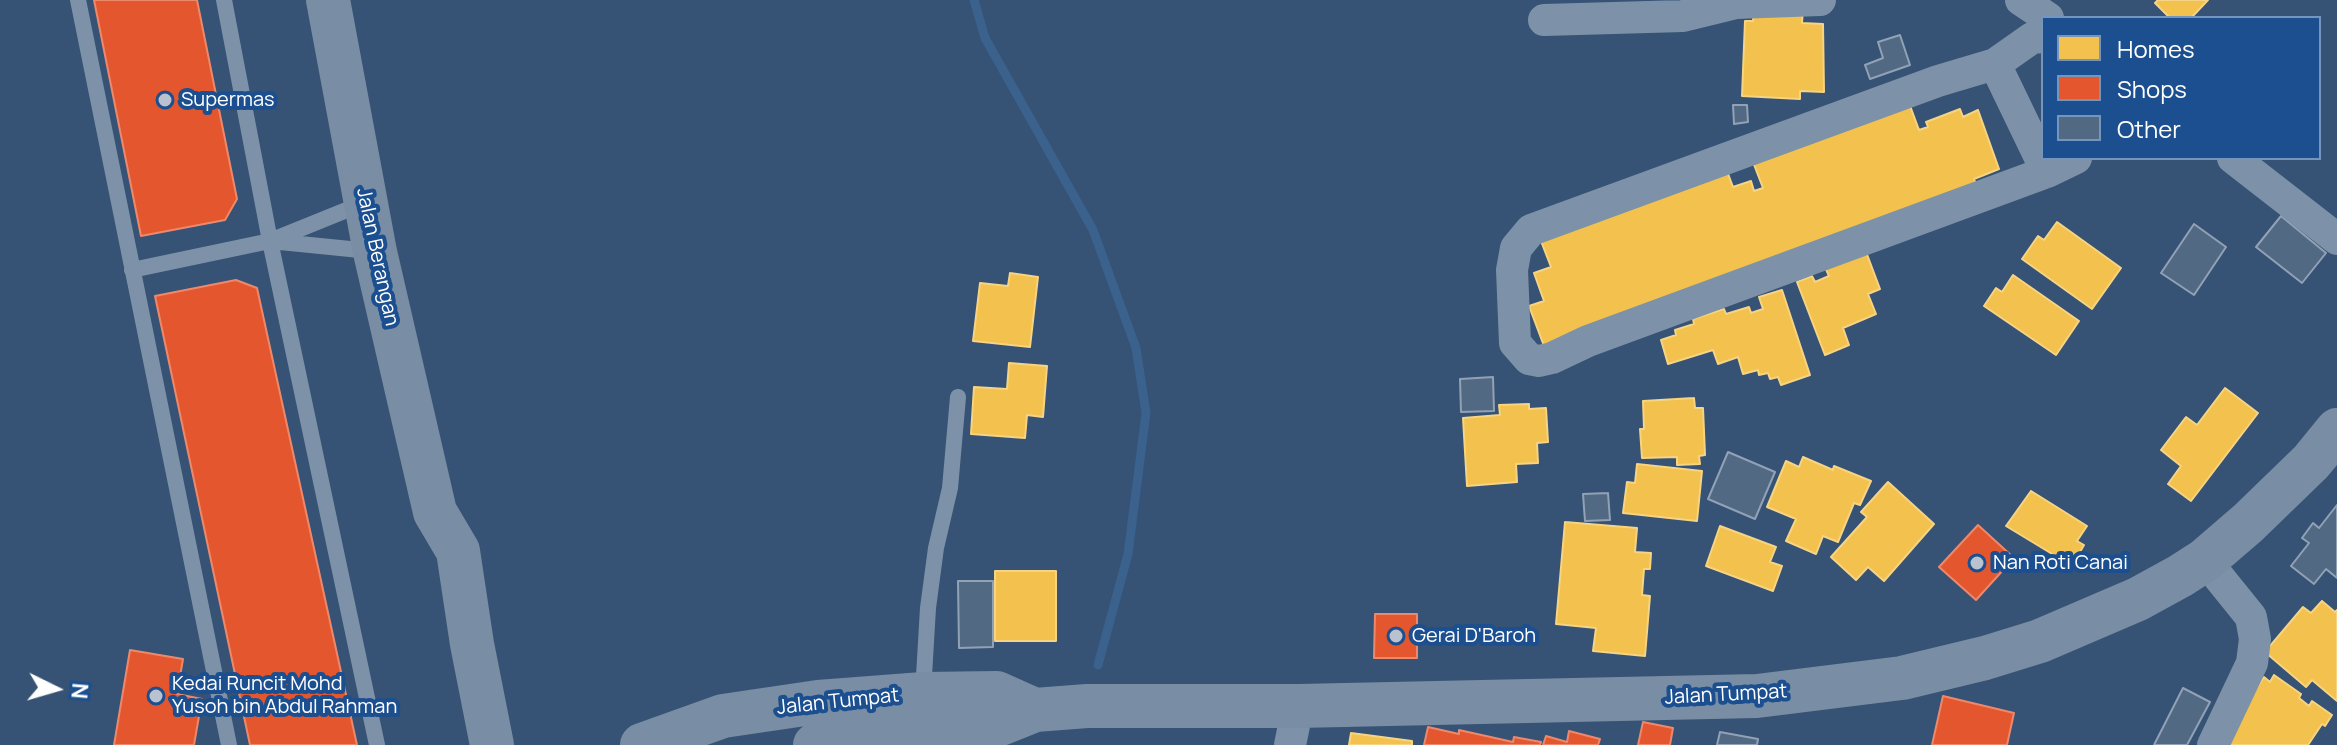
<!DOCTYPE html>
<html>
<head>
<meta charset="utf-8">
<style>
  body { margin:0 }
  #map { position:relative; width:2337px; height:745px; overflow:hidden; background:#365274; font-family:Manrope,sans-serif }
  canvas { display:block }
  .legend { position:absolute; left:2041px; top:16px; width:280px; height:144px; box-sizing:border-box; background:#1b4f8f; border:2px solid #7695bc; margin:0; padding:10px 14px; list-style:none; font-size:24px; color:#fff }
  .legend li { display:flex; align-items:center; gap:16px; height:40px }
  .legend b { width:40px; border:2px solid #7695bc }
  .north { position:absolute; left:16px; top:649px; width:80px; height:80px; -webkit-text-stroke:6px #1b4f8f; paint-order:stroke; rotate:95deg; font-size:22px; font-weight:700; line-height:32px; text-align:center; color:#fff }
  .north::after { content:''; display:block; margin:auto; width:28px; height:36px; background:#fff; clip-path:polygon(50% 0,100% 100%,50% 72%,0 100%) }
</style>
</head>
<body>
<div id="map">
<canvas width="2337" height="745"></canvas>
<ul class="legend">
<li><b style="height:22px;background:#f2c14e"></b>Homes</li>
<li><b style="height:22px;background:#e4572e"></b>Shops</li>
<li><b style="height:22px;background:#526984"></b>Other</li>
</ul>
<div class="north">N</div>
</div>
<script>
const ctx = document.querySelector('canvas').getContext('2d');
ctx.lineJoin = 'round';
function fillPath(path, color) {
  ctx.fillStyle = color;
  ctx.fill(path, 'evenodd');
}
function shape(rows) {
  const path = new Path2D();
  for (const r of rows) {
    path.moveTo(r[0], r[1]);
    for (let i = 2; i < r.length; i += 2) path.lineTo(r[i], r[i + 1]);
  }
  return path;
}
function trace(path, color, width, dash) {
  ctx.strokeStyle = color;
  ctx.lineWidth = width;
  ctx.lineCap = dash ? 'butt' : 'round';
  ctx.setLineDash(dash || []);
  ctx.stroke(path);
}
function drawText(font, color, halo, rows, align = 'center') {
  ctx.font = font + ' Manrope,sans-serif';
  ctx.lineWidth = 8;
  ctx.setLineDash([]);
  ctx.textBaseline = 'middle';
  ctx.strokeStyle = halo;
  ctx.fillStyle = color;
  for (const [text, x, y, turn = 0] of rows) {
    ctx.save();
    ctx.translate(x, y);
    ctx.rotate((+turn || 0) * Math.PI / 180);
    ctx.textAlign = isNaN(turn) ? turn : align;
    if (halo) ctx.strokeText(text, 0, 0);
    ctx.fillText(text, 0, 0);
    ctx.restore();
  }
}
const homes = shape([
  [2158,0,2208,0,2191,18,2170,18,2155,3,2158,0],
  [1754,6,1803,9,1802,23,1823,24,1824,92,1800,91,1800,99,1742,96,1745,21,1753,21,1754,6],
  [1909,103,1919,130,1928,127,1926,122,1960,109,1963,117,1978,110,1999,169,1974,179,1976,184,1544,346,1529,306,1544,301,1534,273,1551,267,1541,241,1727,171,1733,187,1751,181,1754,191,1763,188,1753,162,1909,103],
  [2057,222,2121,268,2092,309,2022,259,2038,236,2044,240,2057,222],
  [1865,249,1880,289,1868,294,1876,314,1843,328,1849,345,1825,355,1797,282,1812,276,1815,282,1829,276,1824,265,1865,249],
  [1010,273,1038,277,1030,347,973,341,980,283,1008,286,1010,273],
  [2013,275,2079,321,2056,355,1984,306,1996,288,2002,292,2013,275],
  [1782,290,1810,375,1781,385,1778,377,1770,379,1768,373,1759,375,1758,370,1743,374,1738,357,1718,364,1713,350,1668,364,1661,340,1676,335,1675,330,1694,324,1693,319,1724,309,1726,314,1749,307,1751,313,1763,309,1759,297,1782,290],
  [1009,363,1047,366,1043,417,1027,415,1025,438,971,434,974,387,1007,389,1009,363],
  [2225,388,2258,413,2191,501,2168,484,2181,466,2161,450,2186,417,2197,425,2225,388],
  [1694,398,1695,408,1703,408,1705,455,1699,456,1700,464,1677,465,1677,457,1642,458,1640,429,1644,429,1643,401,1694,398],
  [1529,404,1529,409,1546,408,1548,442,1537,443,1538,463,1516,464,1517,482,1467,486,1463,418,1500,415,1499,405,1529,404],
  [1803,457,1833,470,1834,466,1871,481,1860,505,1854,503,1838,542,1823,536,1816,554,1786,541,1796,519,1767,507,1786,461,1799,467,1803,457],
  [1637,464,1702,471,1697,521,1623,513,1627,482,1635,483,1637,464],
  [1888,482,1934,524,1884,581,1868,567,1856,580,1831,557,1867,517,1861,512,1888,482],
  [2031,491,2087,526,2077,541,2084,545,2072,566,2006,526,2031,491],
  [1565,522,1637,528,1635,552,1651,553,1650,569,1644,569,1642,595,1650,596,1645,656,1593,651,1596,628,1556,624,1565,522],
  [1720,526,1776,547,1770,562,1782,566,1773,591,1706,566,1720,526],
  [995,571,1056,571,1056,641,995,641,995,571],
  [2322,601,2335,612,2337,610,2337,701,2312,680,2306,687,2265,652,2303,607,2311,613,2322,601],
  [2274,675,2301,694,2299,698,2309,706,2312,701,2332,715,2325,726,2322,724,2308,745,2227,745,2234,721,2264,677,2270,682,2274,675],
  [1351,733,1412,741,1412,745,1349,745,1351,733]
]);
const shops = shape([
  [94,0,197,0,237,199,225,220,141,236,94,0],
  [236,280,257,288,357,745,250,745,155,296,236,280],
  [1978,525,2014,558,1976,600,1939,567,1978,525],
  [1375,614,1417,614,1417,658,1374,658,1375,614],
  [130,650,183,659,177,694,202,699,194,745,114,745,130,650],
  [1943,696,2014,713,2007,745,1932,745,1943,696],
  [1643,722,1673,728,1670,745,1638,745,1643,722],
  [1428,727,1459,734,1459,730,1513,742,1514,737,1541,742,1540,745,1424,745,1428,727],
  [1569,731,1600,739,1598,745,1543,745,1546,736,1567,742,1569,731]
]);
const stream = shape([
  [974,0,985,38,1093,230,1136,348,1146,413,1128,554,1098,665]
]);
const building = shape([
  [1900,35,1910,65,1870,79,1865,65,1883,58,1878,42,1900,35],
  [1733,105,1747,105,1748,122,1734,124,1733,105],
  [2281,216,2326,253,2302,283,2256,247,2281,216],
  [2194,224,2226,247,2194,295,2161,273,2194,224],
  [1493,377,1494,411,1461,412,1460,379,1493,377],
  [1728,452,1775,472,1755,519,1708,499,1728,452],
  [1608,493,1610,520,1585,521,1583,494,1608,493],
  [2337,505,2337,578,2326,569,2314,584,2291,566,2309,543,2302,538,2313,523,2319,528,2337,505],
  [958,581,993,581,993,647,959,648,958,581],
  [2183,688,2210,702,2187,745,2154,745,2183,688],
  [1720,732,1758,739,1757,745,1717,745,1720,732]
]);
const lane = shape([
  [78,0,229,745],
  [224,0,270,241],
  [364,203,270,241,377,745],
  [132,270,270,241,370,251],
  [923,693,928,608,936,548,950,488,958,397]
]);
const street = shape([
  [2021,0,2048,18],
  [1544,20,1683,16,1736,3,1820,0],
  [2043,37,2032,38,1995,64,1938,81,1531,230,1516,248,1512,270,1515,343,1529,359,1539,361,1552,358,1588,341,2047,172,2076,158],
  [1995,64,2047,172],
  [2233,158,2337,239],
  [2205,560,2251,617,2255,639,2252,663,2213,745],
  [1290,745,1298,706]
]);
const secondary = shape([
  [328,0,375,252,435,512,458,551,472,644,492,745],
  [642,745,723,716,818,702,923,694,997,693,1035,710],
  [815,745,1000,724,1035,710,1087,706,1298,706,1757,696,1902,678,1985,658,2040,641,2138,599,2180,576,2205,560,2248,523,2311,462,2337,430]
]);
const markers = [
  [165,100,8,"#b9c2ce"],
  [1977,563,8,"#b9c2ce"],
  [1396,636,8,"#b9c2ce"],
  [156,696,8,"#b9c2ce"]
];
const poiNames = [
  ["Supermas",181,100],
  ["Nan Roti Canai",1993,563],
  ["Gerai D'Baroh",1412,636],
  ["Kedai Runcit Mohd",172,684],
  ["Yusoh bin Abdul Rahman",172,707]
];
const streetNames = [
  ["Jalan Berangan",377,257,78],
  ["Jalan Tumpat",1726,695,-3],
  ["Jalan Tumpat",838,702,-6]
];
fillPath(homes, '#f2c14e');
trace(homes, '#f6d483', 2);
fillPath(shops, '#e4572e');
trace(shops, '#ec896d', 2);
trace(stream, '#3b618d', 9);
fillPath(building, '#526984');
trace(building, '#92a2b6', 2);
trace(lane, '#7d92a8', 16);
trace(street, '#7d92a8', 32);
trace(secondary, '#798da4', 44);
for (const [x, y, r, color] of markers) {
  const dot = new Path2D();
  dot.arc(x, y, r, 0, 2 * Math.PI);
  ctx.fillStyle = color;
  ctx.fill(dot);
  trace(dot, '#1b4f8f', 3);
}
drawText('20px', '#fff', '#1b4f8f', poiNames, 'left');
drawText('20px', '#fff', '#1b4f8f', streetNames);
</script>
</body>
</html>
